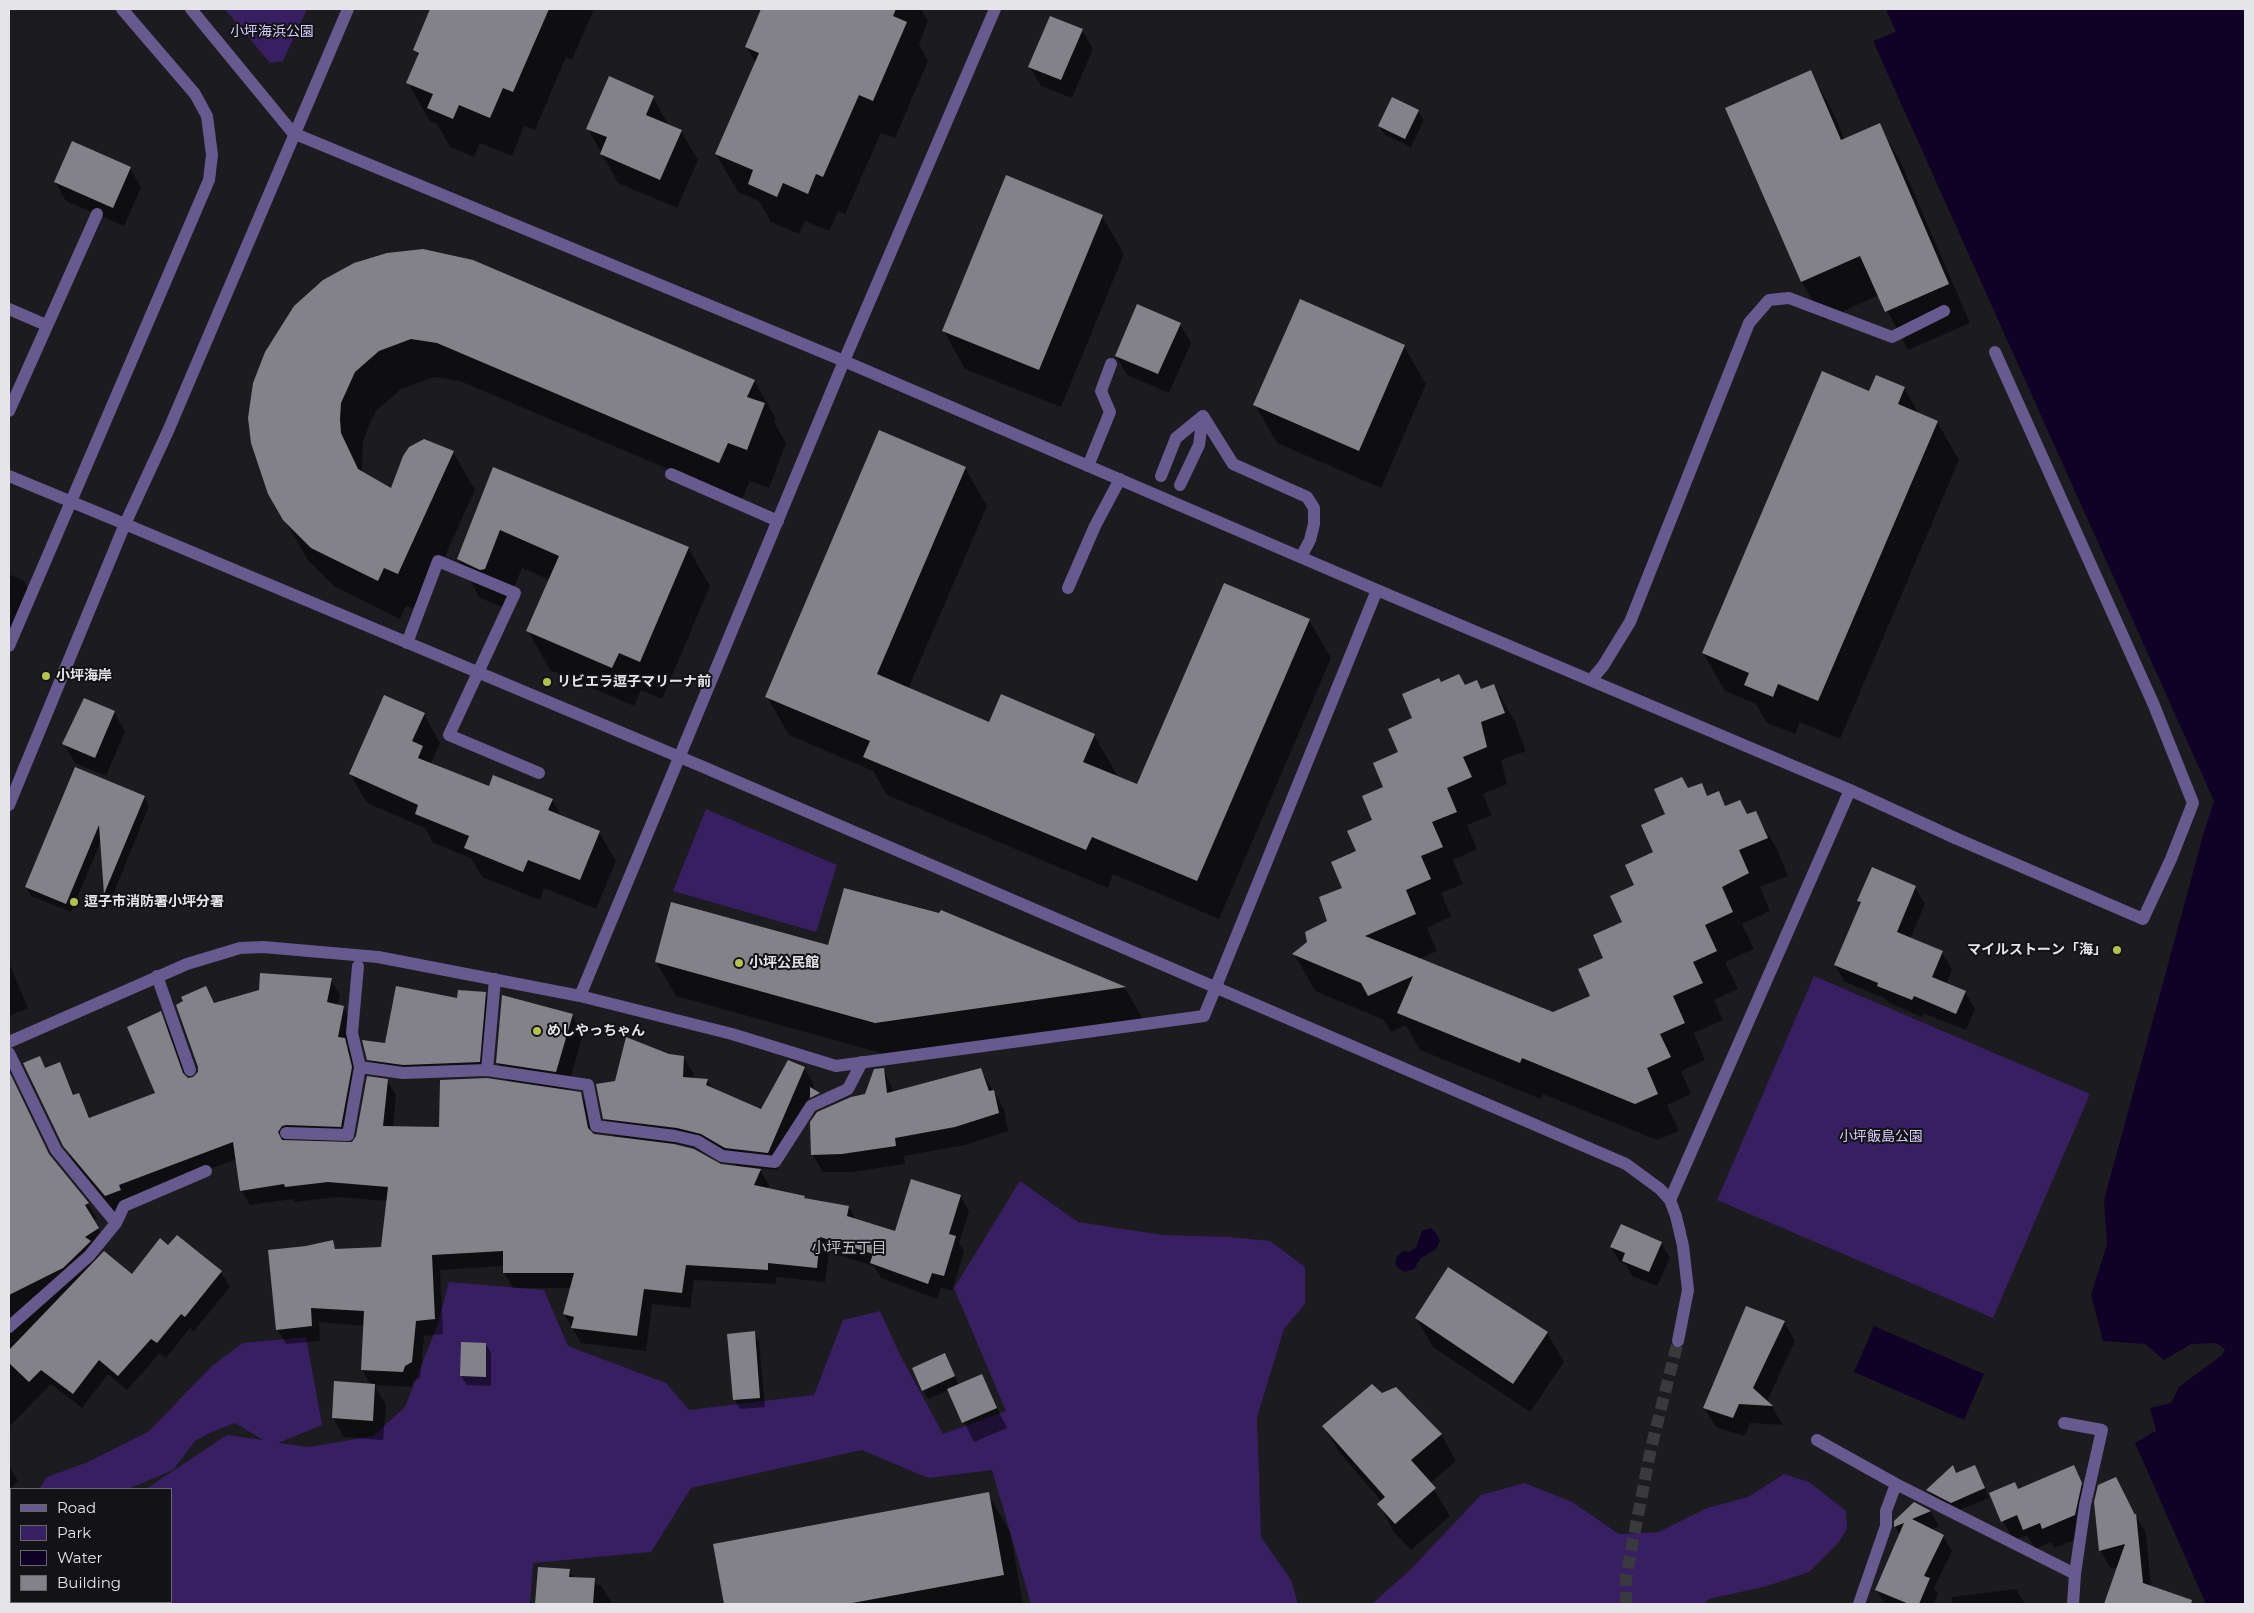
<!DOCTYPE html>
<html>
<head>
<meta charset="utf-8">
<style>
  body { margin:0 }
  #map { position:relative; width:2254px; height:1613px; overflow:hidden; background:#1c1b20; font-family:Montserrat,sans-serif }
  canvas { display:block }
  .frame { position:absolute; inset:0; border:10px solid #e5e4e8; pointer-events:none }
  .legend { position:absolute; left:10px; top:1488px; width:162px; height:115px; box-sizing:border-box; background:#131217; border:1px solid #67666b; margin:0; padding:6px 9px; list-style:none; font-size:15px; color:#e5e4e8 }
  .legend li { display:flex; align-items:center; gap:10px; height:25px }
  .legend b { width:25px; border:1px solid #67666b }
</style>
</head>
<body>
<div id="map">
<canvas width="2254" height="1613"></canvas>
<div class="frame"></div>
<ul class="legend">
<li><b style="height:6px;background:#675a8e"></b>Road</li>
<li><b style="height:14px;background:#371f62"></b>Park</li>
<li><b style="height:14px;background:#100227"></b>Water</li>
<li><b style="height:14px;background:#838289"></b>Building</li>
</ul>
</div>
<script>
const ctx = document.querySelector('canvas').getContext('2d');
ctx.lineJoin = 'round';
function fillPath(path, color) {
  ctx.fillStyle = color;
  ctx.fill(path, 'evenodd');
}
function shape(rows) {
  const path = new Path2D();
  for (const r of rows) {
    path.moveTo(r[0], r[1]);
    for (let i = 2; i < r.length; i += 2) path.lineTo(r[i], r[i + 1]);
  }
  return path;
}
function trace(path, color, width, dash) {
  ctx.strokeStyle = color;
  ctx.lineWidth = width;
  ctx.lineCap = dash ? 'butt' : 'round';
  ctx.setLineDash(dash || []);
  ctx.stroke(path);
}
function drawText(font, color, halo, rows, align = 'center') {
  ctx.font = font + ' Montserrat,"Noto Sans JP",sans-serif';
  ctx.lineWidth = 4;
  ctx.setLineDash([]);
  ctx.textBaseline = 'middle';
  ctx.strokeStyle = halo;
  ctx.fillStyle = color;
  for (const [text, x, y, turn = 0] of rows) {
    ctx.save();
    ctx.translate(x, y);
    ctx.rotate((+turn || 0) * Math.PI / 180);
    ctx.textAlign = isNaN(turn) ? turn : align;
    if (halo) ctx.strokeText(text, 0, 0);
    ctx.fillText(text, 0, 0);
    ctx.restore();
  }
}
const green = shape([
  [225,9,307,9,283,61,270,63],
  [706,809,837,865,816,932,673,891],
  [1814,976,2090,1094,1993,1318,1717,1200],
  [1020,1181,1078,1222,1163,1235,1229,1237,1270,1241,1305,1267,1305,1304,1284,1329,1257,1417,1261,1537,1291,1580,1298,1604,1031,1604,992,1470,928,1478,862,1450,691,1488,651,1552,533,1563,530,1604,9,1604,9,1520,11,1521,11,1602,171,1602,171,1489,146,1489,227,1435,263,1440,235,1423,209,1433,195,1441,173,1470,128,1489,39,1489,47,1477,88,1462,149,1431,213,1365,243,1343,306,1337,322,1425,278,1443,309,1447,373,1436,405,1407,437,1326,449,1282,544,1290,568,1346,666,1383,689,1410,814,1395,843,1320,880,1311,900,1355,943,1434,1006,1411,954,1288],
  [1784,1474,1809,1482,1846,1511,1847,1529,1839,1542,1809,1572,1767,1586,1709,1599,1705,1604,1372,1604,1410,1570,1481,1495,1525,1483,1572,1502,1619,1534,1659,1532,1707,1508,1748,1497]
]);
const water = shape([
  [1886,9,2245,9,2245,1604,2206,1604,2135,1443,2156,1431,2150,1408,2171,1403,2179,1387,2222,1355,2225,1349,2216,1343,2191,1344,2164,1360,2145,1344,2103,1341,2091,1295,2107,1244,2104,1200,2204,832,2214,801,1873,41,1896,32],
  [1431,1228,1437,1234,1440,1241,1436,1249,1421,1258,1414,1269,1405,1272,1399,1269,1395,1264,1397,1256,1403,1251,1409,1252,1416,1248,1422,1231],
  [1874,1326,1984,1374,1964,1420,1854,1372]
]);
const shadow = shape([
  [432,9,594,9,572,60,566,57,535,130,524,126,512,156,480,143,474,157,450,147,437,124,430,121,408,83,419,57,414,49],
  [763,9,921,9,928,21,919,44,928,61,895,138,881,133,845,214,838,211,829,231,805,221,799,234,771,222,759,201,738,192,716,154,756,63,746,47],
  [1082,30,1093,49,1072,98,1041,86,1030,67],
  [1810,72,1832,110,1845,140,1879,125,1901,163,1970,323,1908,350,1879,295,1824,320,1802,282],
  [653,97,669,126,681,131,698,160,677,208,618,183,588,129],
  [1418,111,1424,120,1411,147,1385,135,1379,126],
  [130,168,141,188,124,226,66,201,55,182],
  [1102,216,1124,254,1061,407,965,369,943,330],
  [295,307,754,380,776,419,774,422,786,443,769,488,750,481,741,500,460,381,434,377,401,389,376,411,369,425,363,442,362,472,391,490,453,452,475,490,420,611,406,606,400,619,334,586,307,559,270,494],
  [1180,324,1191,343,1169,393,1127,375,1116,356],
  [1404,346,1426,384,1381,488,1277,443,1255,405],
  [1904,388,1919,414,1937,422,1959,460,1840,739,1800,722,1795,734,1767,723,1756,704,1725,691,1703,653,1870,393],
  [965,468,987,506,908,689,989,724,1094,735,1116,773,1115,776,1138,786,1309,620,1331,658,1219,919,1113,874,1108,888,887,795,873,771,789,735,767,697],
  [494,469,688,548,710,586,662,699,641,690,634,706,550,670,528,631,550,580,522,568,506,607,502,607,480,598,458,559],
  [9,574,24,581,29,590,9,635],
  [1477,681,1482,690,1494,685,1515,722,1526,751,1501,760,1507,784,1483,794,1492,815,1467,825,1477,849,1453,860,1463,884,1441,893,1451,916,1427,928,1437,951,1419,959,1553,1014,1591,997,1605,959,1623,923,1635,886,1654,853,1667,815,1688,790,1701,784,1708,797,1718,793,1726,807,1740,801,1748,815,1755,812,1777,849,1788,876,1760,887,1770,911,1742,924,1754,949,1725,962,1738,989,1714,1000,1723,1020,1694,1033,1705,1060,1681,1071,1691,1094,1667,1105,1679,1131,1657,1140,1543,1094,1541,1099,1420,1050,1406,1025,1391,1032,1384,1020,1315,991,1294,954,1328,922,1357,852,1374,821,1385,787,1414,719,1441,683,1465,686],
  [114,712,125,732,106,776,75,763,64,744],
  [424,714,440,743,431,763,433,765,489,788,552,800,562,817,599,832,616,861,596,909,544,888,540,900,482,877,471,858,433,843,425,828,367,803,350,774],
  [75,769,144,797,149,806,110,902,105,894,101,841,71,912,31,896,26,887],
  [1915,887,1925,904,1910,939,1942,952,1952,970,1946,984,1965,992,1975,1009,1966,1030,1923,1013,1922,1017,1889,1003,1886,999,1845,982,1835,965,1861,905,1858,901],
  [941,911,1125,988,1144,1021,895,1057,676,996,656,962,829,947,940,915],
  [9,963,28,1008,9,1016],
  [331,980,340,995,337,1006,343,1007,352,1022,347,1045,353,1054,360,1083,349,1143,352,1143,387,1080,396,1095,393,1127,440,1128,509,1083,497,1063,572,1015,583,1034,567,1091,580,1093,589,1109,594,1135,615,1138,604,1118,616,1082,669,1055,683,1057,694,1074,693,1079,707,1080,712,1089,762,1111,804,1068,814,1085,777,1170,759,1168,769,1185,767,1189,804,1197,805,1199,849,1207,856,1220,896,1233,960,1196,969,1211,959,1243,964,1252,952,1291,941,1287,937,1299,881,1278,874,1266,829,1252,825,1282,776,1277,776,1284,694,1280,690,1308,652,1304,646,1351,581,1343,564,1314,571,1288,513,1288,504,1273,504,1266,440,1270,443,1334,424,1336,420,1378,413,1381,412,1387,374,1385,386,1405,383,1440,344,1437,333,1418,336,1383,371,1385,362,1370,365,1326,319,1322,320,1341,286,1344,277,1329,332,1241,337,1250,382,1248,388,1201,337,1197,295,1202,293,1199,250,1205,241,1190,237,1159,127,1200,129,1205,114,1211,73,1161,64,1145,59,1063,75,1096,78,1094,91,1119,156,1093,160,1013,169,1028,187,1078,194,1079,199,1072,206,987,215,1004],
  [674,1143,712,1151,739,1167,720,1165,673,1145],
  [485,993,492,1006,486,1074,375,1072,368,1059,386,1045,458,999],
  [883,1069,894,1092,980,1069,1004,1109,1008,1131,965,1145,904,1156,905,1164,853,1172,823,1172,812,1154,865,1095],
  [13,1082,51,1159,88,1204,97,1218,93,1220,107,1244,95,1251,99,1258,132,1275,169,1247,221,1272,230,1287,194,1331,190,1328,166,1358,160,1353,127,1390,108,1374,82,1408,51,1384,9,1427,9,1270,20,1265,9,1246,9,1235,18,1229,9,1206,9,1083],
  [1661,1243,1670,1258,1657,1286,1632,1276,1625,1264,1620,1262,1611,1247],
  [1416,1318,1547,1333,1564,1362,1530,1412,1433,1347],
  [1784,1322,1795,1341,1767,1401,1772,1407,1783,1425,1750,1423,1744,1436,1716,1427,1704,1408],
  [754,1333,759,1342,765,1407,740,1409,735,1400],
  [462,1343,486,1344,491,1353,491,1386,467,1385,461,1376],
  [945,1355,959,1385,981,1376,1007,1428,974,1442,949,1390,928,1399,923,1390],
  [1382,1395,1441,1434,1456,1461,1430,1483,1450,1516,1411,1550,1394,1532,1379,1505,1382,1502,1340,1453,1324,1427],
  [9,1466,18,1481,9,1490],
  [1952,1467,1957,1474,1980,1476,1989,1498,1957,1511,1933,1499,1928,1490],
  [2073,1467,2092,1503,2086,1535,2055,1548,2051,1542,2035,1549,2027,1535,2014,1540,2003,1521,2018,1490],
  [2115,1479,2146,1533,2151,1588,2162,1604,2105,1604,2118,1567,2111,1569,2100,1550],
  [988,1494,1010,1532,1023,1604,726,1604,715,1545],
  [1914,1504,1931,1512,1939,1526,1931,1530,1943,1536,1952,1551,1934,1588,1938,1594,1933,1604,1885,1604,1877,1590,1900,1535,1895,1526,1895,1521],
  [539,1568,569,1570,574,1579,594,1580,597,1585,601,1585,612,1604,537,1604],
  [2016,1589,2025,1604,1952,1604,1952,1597]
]);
const building = shape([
  [430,9,549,9,513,92,503,88,490,118,459,105,453,119,427,108,433,94,406,83,419,53,413,50],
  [761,9,896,9,893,16,907,22,873,101,859,95,823,177,816,174,808,194,783,183,777,197,748,184,753,170,715,154,759,53,745,47],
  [1050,16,1083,29,1061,80,1028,67],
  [1811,70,1841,140,1880,123,1949,284,1885,312,1860,256,1801,282,1725,108],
  [609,76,654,96,646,115,682,130,660,180,600,154,607,137,586,129],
  [1392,97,1419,110,1405,139,1378,126],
  [72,141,131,167,113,208,54,182],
  [1006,175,1103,215,1039,370,942,331],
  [423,249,473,260,755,380,747,397,765,403,747,450,728,443,719,463,437,343,411,339,379,351,355,372,341,403,340,419,341,433,358,469,391,488,403,456,409,447,424,439,454,451,398,574,384,568,378,581,311,548,283,520,268,494,251,443,248,418,253,383,265,352,294,306,323,280,354,263,387,253],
  [1300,299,1405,345,1359,451,1253,405],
  [1137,304,1181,323,1158,374,1115,356],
  [1822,371,1869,391,1876,375,1905,387,1898,404,1938,421,1818,701,1778,684,1773,697,1744,685,1749,673,1702,653],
  [879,430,966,467,877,674,989,722,1001,694,1095,734,1083,762,1137,784,1224,583,1310,619,1197,881,1092,837,1086,850,863,757,870,741,765,697],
  [493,467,689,547,640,662,619,653,612,668,526,631,559,556,500,530,485,569,480,570,457,559],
  [1459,674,1465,685,1477,680,1481,689,1494,684,1505,713,1481,722,1487,747,1463,757,1472,777,1447,788,1457,812,1432,822,1443,847,1421,856,1431,879,1406,890,1416,914,1365,936,1553,1012,1590,996,1578,969,1603,958,1593,935,1622,922,1610,896,1634,885,1625,865,1653,852,1641,825,1665,814,1654,789,1682,777,1688,788,1702,783,1707,796,1719,791,1725,806,1740,800,1747,814,1756,811,1768,838,1739,850,1749,873,1722,887,1733,912,1705,925,1717,951,1693,962,1703,983,1673,996,1685,1023,1660,1034,1671,1057,1647,1068,1658,1094,1635,1104,1522,1058,1520,1063,1397,1013,1413,976,1368,996,1361,983,1292,954,1307,942,1305,932,1327,921,1319,897,1342,888,1331,862,1356,851,1347,831,1372,820,1362,796,1383,787,1373,763,1398,752,1388,729,1412,718,1402,694,1439,678,1441,682],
  [384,695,425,713,412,741,423,746,418,758,489,786,493,775,553,799,548,810,600,831,580,880,528,860,523,872,464,848,469,836,415,814,418,805,349,774],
  [84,698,115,711,95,758,62,744],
  [75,767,145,796,104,894,99,825,66,904,25,887],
  [1872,867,1916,886,1897,932,1943,951,1932,977,1966,991,1956,1014,1914,996,1912,1000,1877,986,1878,983,1834,965,1861,902,1857,901],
  [844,888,939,913,941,910,1126,987,875,1023,655,962,671,902,828,945],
  [260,973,332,978,327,1002,344,1006,338,1037,345,1038,352,1067,341,1127,286,1125,282,1126,278,1132,282,1140,352,1142,356,1136,367,1076,388,1079,383,1126,439,1127,440,1080,487,1078,581,1092,588,1128,594,1134,674,1144,694,1149,721,1164,761,1169,754,1185,805,1196,804,1198,849,1206,847,1216,895,1231,911,1179,961,1195,949,1234,956,1236,944,1276,932,1273,928,1284,870,1263,873,1254,820,1237,817,1268,768,1263,768,1270,686,1265,682,1293,644,1289,637,1336,571,1328,574,1317,563,1314,574,1273,503,1273,503,1251,432,1255,435,1319,416,1321,412,1362,405,1366,403,1372,361,1370,364,1311,311,1308,312,1326,276,1330,268,1250,306,1246,333,1240,335,1249,381,1247,388,1187,328,1182,285,1187,284,1184,240,1191,233,1142,119,1185,121,1190,105,1196,63,1146,23,1063,40,1056,45,1068,60,1062,73,1095,79,1093,89,1118,155,1093,127,1027,161,1011,183,1073,188,1078,193,1077,198,1072,198,1067,176,1005,183,1001,181,997,206,986,214,1003,259,990],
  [396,986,457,998,458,990,486,992,480,1062,403,1065,367,1060,362,1040,385,1043],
  [502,995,573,1014,556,1072,496,1063],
  [626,1037,669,1054,684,1056,683,1077,708,1079,706,1085,761,1109,788,1060,805,1067,768,1153,725,1148,701,1134,677,1128,603,1119,596,1084,615,1081],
  [884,1068,887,1093,981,1068,989,1091,994,1090,999,1113,955,1127,895,1138,896,1146,842,1154,811,1155,810,1122,817,1112,851,1097,865,1094,874,1069],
  [9,1071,49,1154,89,1203,85,1205,99,1228,85,1237,91,1241,63,1268,9,1295],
  [810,1087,820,1093,810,1098],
  [1621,1224,1662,1242,1649,1272,1622,1261,1625,1253,1610,1247],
  [177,1235,222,1271,185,1317,181,1314,157,1343,151,1339,118,1376,99,1360,73,1394,41,1370,29,1382,9,1363,9,1350,104,1251,132,1274,160,1238,168,1245],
  [1448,1267,1548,1332,1513,1384,1415,1318],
  [1746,1306,1785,1321,1753,1388,1773,1406,1739,1404,1733,1418,1703,1408],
  [755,1331,760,1398,733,1400,727,1334],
  [461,1342,486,1343,486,1377,460,1376],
  [945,1353,955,1376,922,1391,912,1368],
  [982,1374,997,1408,962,1423,947,1389],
  [334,1381,375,1384,373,1421,332,1418],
  [1372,1384,1382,1393,1396,1387,1442,1434,1411,1460,1436,1488,1395,1524,1377,1504,1385,1497,1322,1426],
  [1953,1465,1956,1473,1975,1465,1985,1488,1951,1503,1926,1490],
  [2074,1465,2082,1483,2075,1515,2042,1529,2040,1523,2023,1530,2017,1515,2001,1522,1989,1493,2015,1482,2018,1489],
  [2116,1477,2135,1515,2136,1513,2143,1583,2192,1600,2191,1604,2104,1604,2125,1544,2099,1551,2094,1502,2098,1485],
  [989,1492,1004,1575,847,1604,724,1604,713,1544],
  [1914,1502,1931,1511,1912,1519,1944,1535,1924,1576,1930,1578,1919,1604,1909,1604,1875,1590,1904,1523,1894,1527,1894,1521],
  [538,1567,570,1569,569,1577,595,1578,593,1604,535,1604]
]);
const tertiaryTunnel = shape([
  [1626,1604,1626,1577,1651,1448,1678,1341]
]);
const service = shape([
  [9,309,46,325],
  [9,411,97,214],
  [1203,416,1233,464,1307,497,1314,508,1314,524,1310,540,1301,557],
  [1088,466,1110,412,1101,391,1111,364],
  [671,474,778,521],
  [9,476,125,524],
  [1161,476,1176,438,1203,416],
  [1180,485,1199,445,1203,416],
  [1068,588,1095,526,1120,479],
  [407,643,438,561,515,593,449,735,539,773],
  [9,646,209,180,212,155,207,116,195,94,122,9],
  [1591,680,1603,666,1630,622,1749,323,1769,300,1789,298,1892,337,1944,311],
  [1955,838,2143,919,2171,859,2193,803,2153,703,1995,352],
  [157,976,190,1070],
  [9,1053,56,1150,116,1223],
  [360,1067,403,1073,487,1070,588,1085,596,1126,675,1136,697,1141,722,1156,775,1162,811,1106,848,1089,862,1062],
  [487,1070,495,979],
  [286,1133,348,1135,360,1067,352,1033,358,966],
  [9,1327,89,1256,116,1223,124,1206,206,1171],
  [1817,1440,1896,1484,2075,1574,2085,1505,2102,1430,2064,1423],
  [1859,1604,1886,1526,1886,1511,1896,1484]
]);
const minor = shape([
  [191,9,293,133,844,361,1377,590,1850,790,1955,838],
  [125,524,168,431,348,9],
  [580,996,844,361,995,9],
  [9,1042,187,964,240,948,263,947,378,957,580,996,732,1034,836,1066,1204,1016,1377,590],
  [1670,1200,1850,790],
  [2073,1604,2075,1574]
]);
const tertiary = shape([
  [9,805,125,524,701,766,1626,1164,1660,1189,1670,1200,1676,1216,1683,1246,1688,1290,1678,1341]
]);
const markers = [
  [46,676,5,"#b5c249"],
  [547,682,5,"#b5c249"],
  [74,902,5,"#b5c249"],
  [2117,950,5,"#b5c249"],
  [739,963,5,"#b5c249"],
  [537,1031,5,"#b5c249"]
];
const parkNames = [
  ["小坪海浜公園",272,32],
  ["小坪飯島公園",1881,1137]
];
const poiNames = [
  ["小坪海岸",56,676],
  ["リビエラ逗子マリーナ前",557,682],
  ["逗子市消防署小坪分署",84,902],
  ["マイルストーン「海」",2107,950,"right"],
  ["小坪公民館",749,963],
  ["めしやっちゃん",547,1031]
];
const neighbourhoodNames = [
  ["小坪五丁目",849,1249]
];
fillPath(green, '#371f62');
fillPath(water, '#100227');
fillPath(shadow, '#0007');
fillPath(building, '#838289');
trace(tertiaryTunnel, '#3a393e', 12, [12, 6]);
trace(service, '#675a8e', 12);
trace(minor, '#675a8e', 12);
trace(tertiary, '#675a8e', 12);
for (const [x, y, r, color] of markers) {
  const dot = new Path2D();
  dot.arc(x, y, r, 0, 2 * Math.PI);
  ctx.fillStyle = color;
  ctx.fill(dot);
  trace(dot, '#131217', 2);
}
drawText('14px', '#d7cdfa', '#131217', parkNames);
drawText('bold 14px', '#e5e4e8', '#131217', poiNames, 'left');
drawText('15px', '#c2c1c8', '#131217', neighbourhoodNames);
</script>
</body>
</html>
